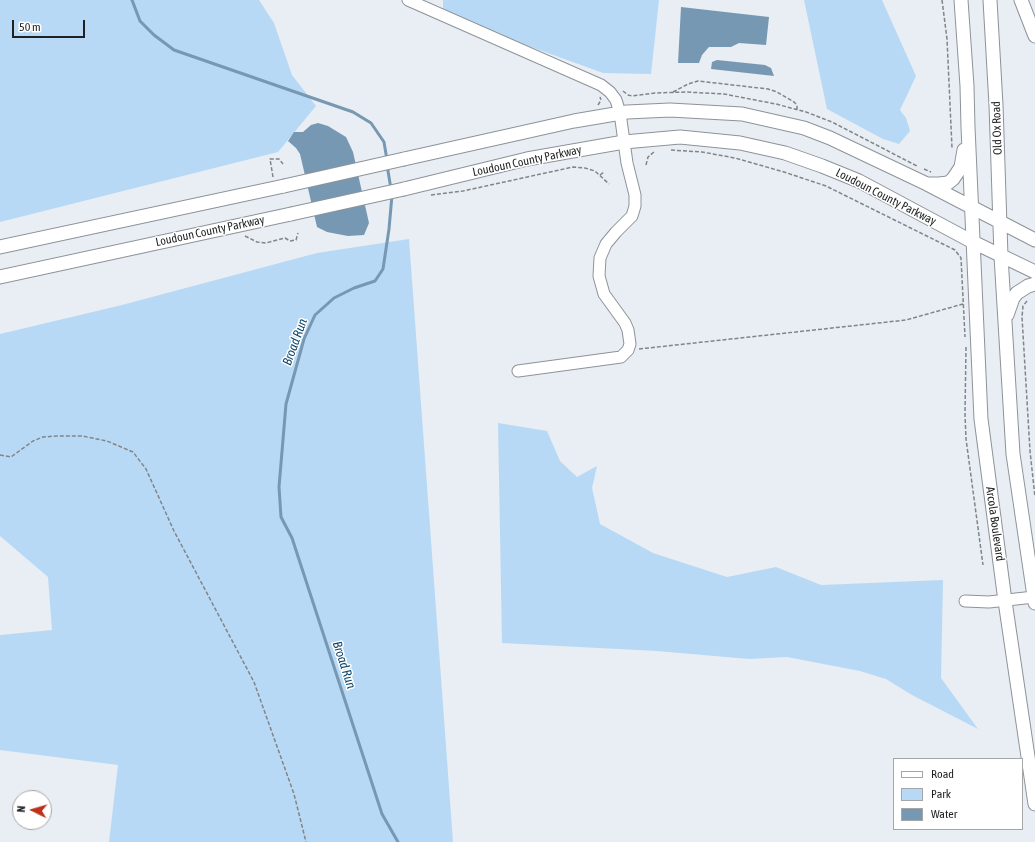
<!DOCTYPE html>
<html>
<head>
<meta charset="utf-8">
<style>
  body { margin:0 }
  #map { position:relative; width:1035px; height:842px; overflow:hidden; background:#e8eef3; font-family:"Asap Condensed",sans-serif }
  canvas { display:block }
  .legend { position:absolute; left:893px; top:758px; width:130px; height:72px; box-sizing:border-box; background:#fff; border:1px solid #a5a6a7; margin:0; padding:5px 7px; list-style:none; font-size:12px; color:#1f2123 }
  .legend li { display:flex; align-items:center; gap:8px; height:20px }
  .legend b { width:20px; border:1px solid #a5a6a7 }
  .north { position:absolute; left:12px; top:790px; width:40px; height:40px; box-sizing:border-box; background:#fff; border:1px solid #a5a6a7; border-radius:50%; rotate:275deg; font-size:11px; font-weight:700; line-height:16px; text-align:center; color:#1f2123 }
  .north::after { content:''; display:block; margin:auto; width:14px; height:18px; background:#bd311b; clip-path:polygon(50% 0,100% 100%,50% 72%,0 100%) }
  .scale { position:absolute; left:12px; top:20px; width:73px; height:18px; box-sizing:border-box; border:2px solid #1f2123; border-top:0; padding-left:5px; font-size:12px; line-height:14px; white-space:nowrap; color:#1f2123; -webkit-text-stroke:3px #fff; paint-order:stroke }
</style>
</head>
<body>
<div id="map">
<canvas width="1035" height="842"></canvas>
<ul class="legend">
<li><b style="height:5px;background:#fff"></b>Road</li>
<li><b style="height:11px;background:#b8d9f5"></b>Park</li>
<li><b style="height:11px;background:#7798b3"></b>Water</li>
</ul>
<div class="north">N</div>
<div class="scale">50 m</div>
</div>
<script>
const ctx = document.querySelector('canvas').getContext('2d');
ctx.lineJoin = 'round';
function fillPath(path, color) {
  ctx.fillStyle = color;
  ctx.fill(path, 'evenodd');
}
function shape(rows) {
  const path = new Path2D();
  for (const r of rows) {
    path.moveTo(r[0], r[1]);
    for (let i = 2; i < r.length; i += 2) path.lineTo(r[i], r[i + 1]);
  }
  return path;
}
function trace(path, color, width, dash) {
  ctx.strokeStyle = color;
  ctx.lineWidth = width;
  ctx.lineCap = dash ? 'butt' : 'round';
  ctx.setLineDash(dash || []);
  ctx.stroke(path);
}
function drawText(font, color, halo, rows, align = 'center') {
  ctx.font = font + ' "Asap Condensed",sans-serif';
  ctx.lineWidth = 3;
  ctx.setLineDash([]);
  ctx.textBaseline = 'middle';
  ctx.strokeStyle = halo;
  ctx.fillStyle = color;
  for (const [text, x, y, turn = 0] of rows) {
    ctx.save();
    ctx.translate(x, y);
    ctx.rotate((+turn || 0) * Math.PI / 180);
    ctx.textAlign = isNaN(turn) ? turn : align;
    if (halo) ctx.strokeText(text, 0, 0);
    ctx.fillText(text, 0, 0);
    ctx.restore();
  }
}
const green = shape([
  [0,0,259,0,274,23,292,75,316,106,278,152,0,222],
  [443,0,659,0,651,74,603,73,443,15],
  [804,0,882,0,916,76,900,110,906,118,910,131,899,144,883,139,827,109],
  [409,239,453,842,109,842,118,765,0,750,0,635,52,630,48,577,0,536,0,334,122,305,317,253],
  [498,423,547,431,560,461,577,477,597,466,592,488,600,524,653,553,727,577,776,567,821,585,943,580,941,678,978,729,912,695,886,679,860,671,787,657,749,659,657,651,502,643]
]);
const water = shape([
  [681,7,769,17,766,45,739,43,731,47,709,47,702,55,699,63,678,63],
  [717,60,765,65,771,68,774,76,711,69,712,62],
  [318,123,328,126,346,137,353,152,369,223,364,235,348,236,327,232,317,227,300,154,296,148,288,141,294,132,303,132,311,125]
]);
const stream = shape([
  [132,0,140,21,154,35,174,50,353,112,371,123,384,142,387,160],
  [387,165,391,189],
  [392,195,389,229,383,269,375,281,354,288,334,298,315,315,304,339,286,404,279,487,281,517,292,538,382,814,398,842]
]);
const path = shape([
  [942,0,947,39,952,148],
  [623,91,628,95,632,96,655,93,686,92,724,94,776,104,806,112,832,122,917,166],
  [673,92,688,84,698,81,768,89,777,92,794,102,797,105,797,109],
  [598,105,601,100,600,97],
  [671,150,702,152,735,158,784,172,826,186,955,250,961,258,965,337],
  [646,165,648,157,655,151],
  [924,169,931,172],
  [600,175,604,172],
  [273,177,270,159,279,159,283,164],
  [431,195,463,191,573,167,585,168,595,171,609,184],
  [245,236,257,242,266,243,285,238,290,241,296,240,298,233],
  [1027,301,1023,306,1022,317,1030,451,1035,497],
  [966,347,965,414,966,439,983,565],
  [639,349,906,320,963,304],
  [0,455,11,457,33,441,43,437,56,436,82,436,107,441,133,452,146,469,174,531,254,682,294,794,306,842]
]);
const minor = shape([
  [408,0,601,85,610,92,616,100,620,113,627,163,635,195,635,206,632,216,616,232,606,244,600,258,599,276,604,294,625,323,628,330,630,344,628,350,621,357,518,371],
  [965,601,989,602,1034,597]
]);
const major = shape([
  [961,0,967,86,968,127,981,419,1005,601,1035,804],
  [990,0,996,105,1001,256,1013,454,1035,603],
  [1021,0,1035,36],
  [404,159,574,121,627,112,670,110,742,114,804,128,830,138,927,184,1035,240],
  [927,184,939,184,948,183,953,179,961,167,964,150],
  [404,189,527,159,624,142,680,137,740,143,785,153,822,166,859,181,973,242,1035,272],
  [0,247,284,186],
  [0,277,291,214],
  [1007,315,1013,298,1017,293,1028,286,1035,284]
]);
const majorBridge = shape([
  [284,186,404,159],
  [291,214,404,189]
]);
const streetNames = [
  ["Old Ox Road",997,128,-92],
  ["Loudoun County Parkway",527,161,-12],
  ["Loudoun County Parkway",886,197,27],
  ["Loudoun County Parkway",210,231,-12],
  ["Arcola Boulevard",995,524,82]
];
const waterNames = [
  ["Broad Run",295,342,-70],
  ["Broad Run",344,665,72]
];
fillPath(green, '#b8d9f5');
fillPath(water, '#7798b3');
trace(stream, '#7798b3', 3);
trace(minor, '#8e9399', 13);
trace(major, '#8e9399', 15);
trace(path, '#818589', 1.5, [4, 2]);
trace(minor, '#fff', 11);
trace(major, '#fff', 13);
trace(majorBridge, '#8e9399', 15, []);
trace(majorBridge, '#fff', 13);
drawText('12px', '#1f2123', '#fff', streetNames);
drawText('italic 13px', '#10476c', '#fff', waterNames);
</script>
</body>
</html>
